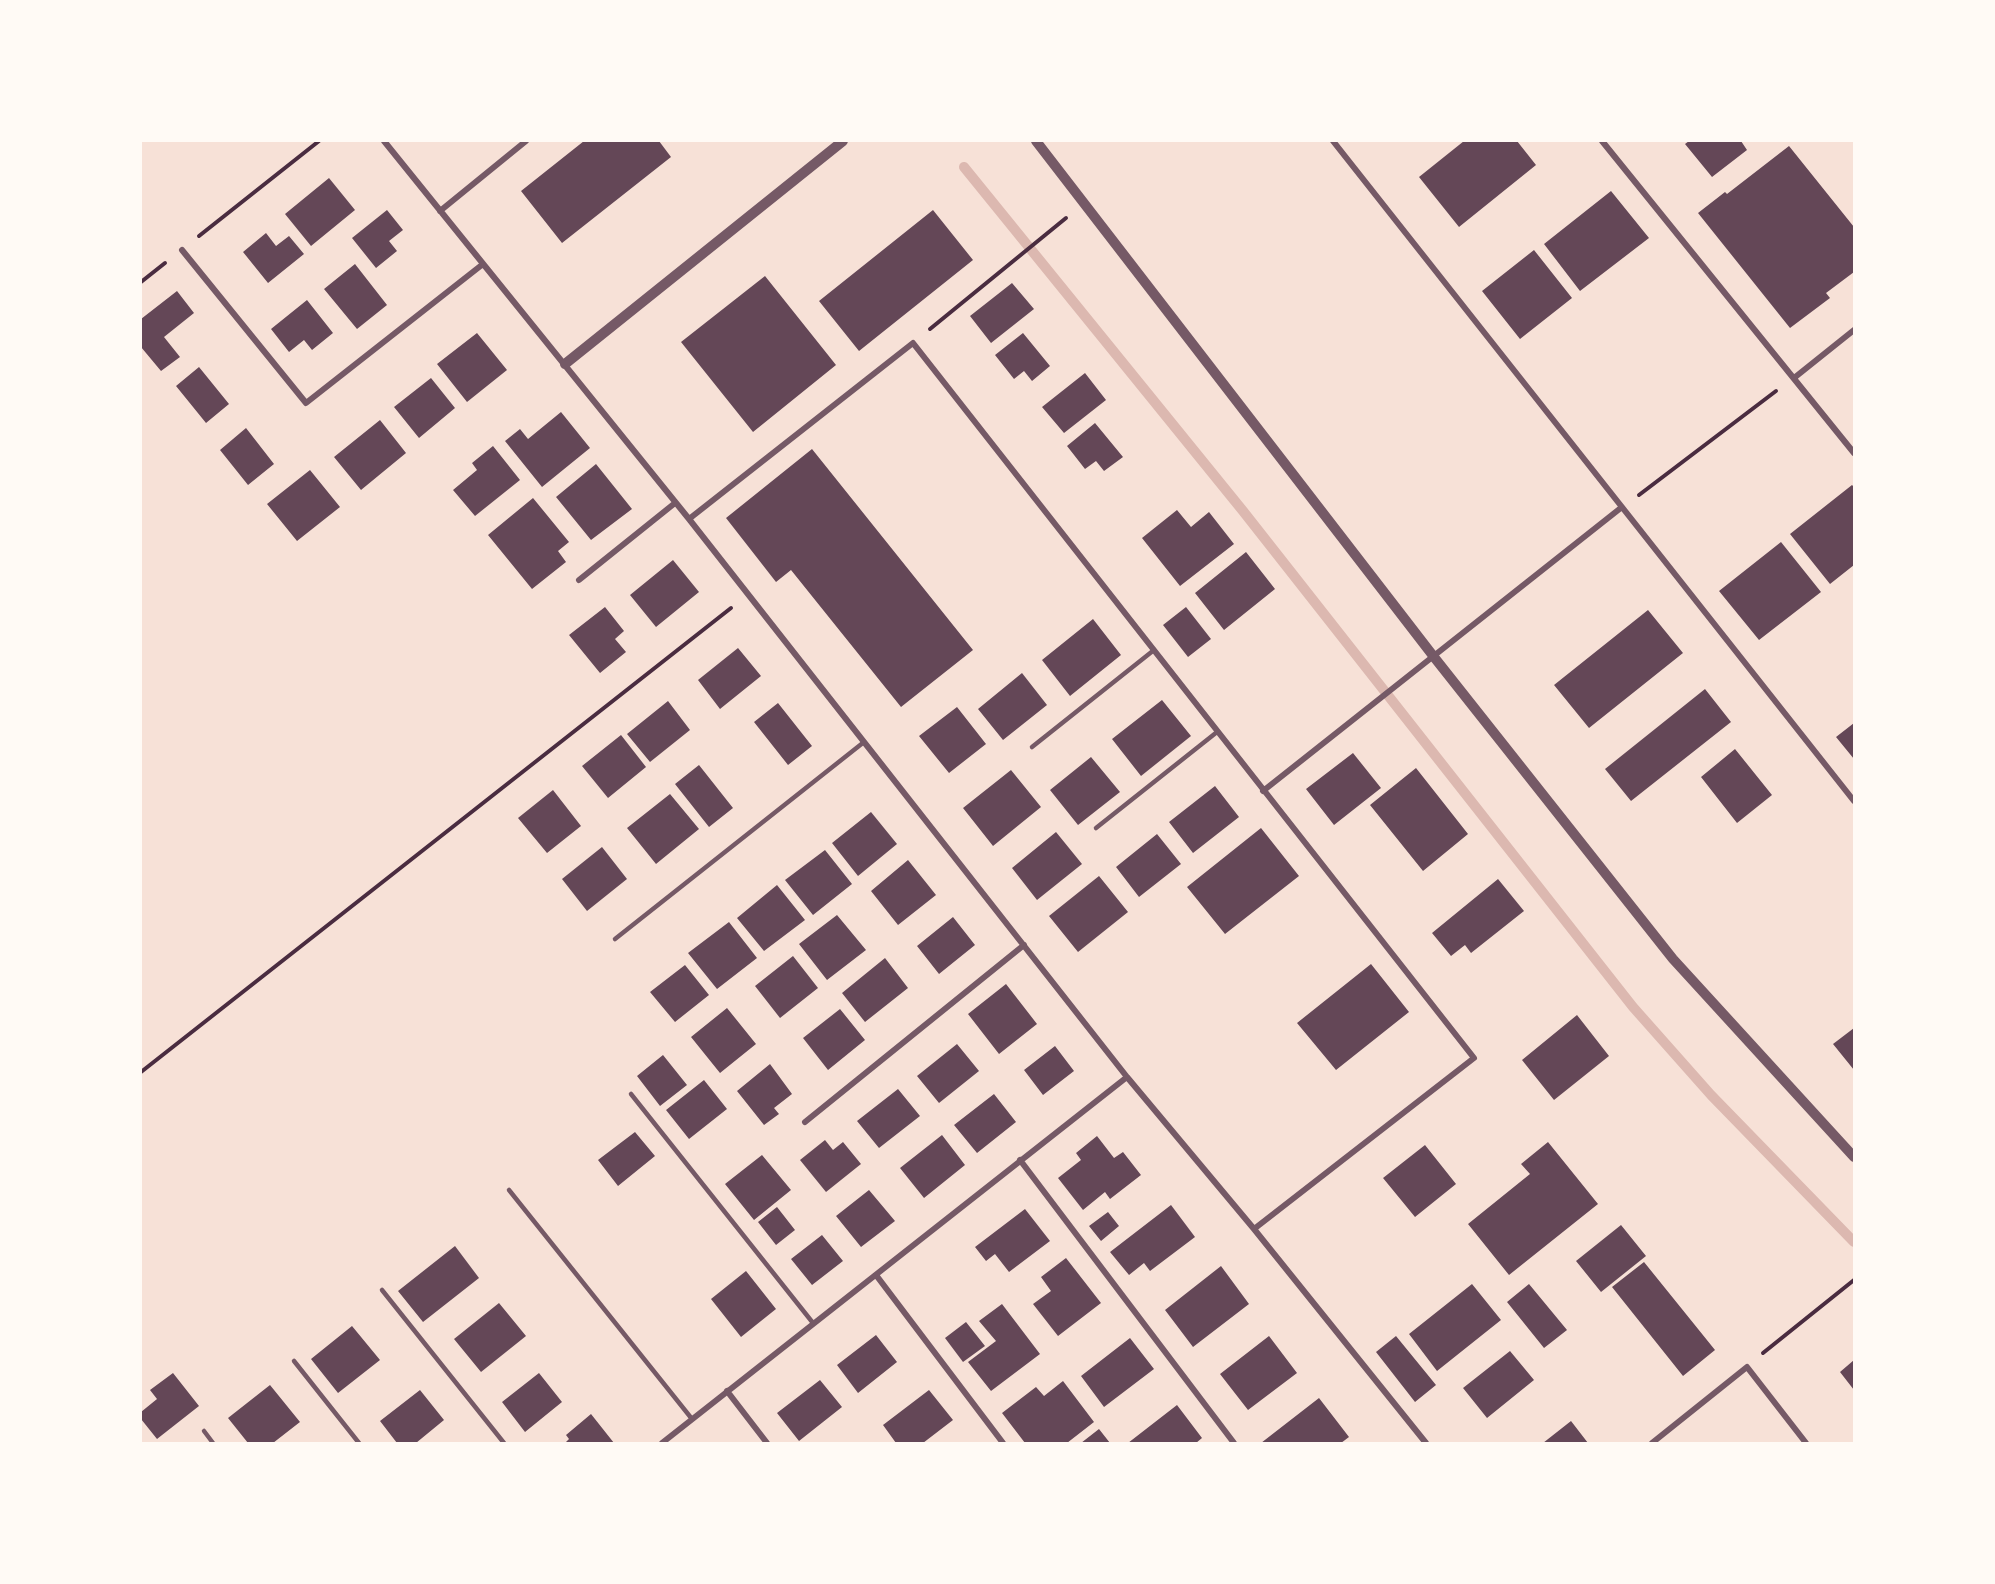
<!DOCTYPE html>
<html>
<head>
<meta charset="utf-8">
<style>
  body { margin:0 }
  #map { position:relative; width:1995px; height:1584px; overflow:hidden; background:#f7e1d7; font-family:Barlow,sans-serif }
  canvas { display:block }
  .frame { position:absolute; inset:0; border:142px solid #fffaf5; pointer-events:none }
</style>
</head>
<body>
<div id="map">
<canvas width="1995" height="1584"></canvas>
<div class="frame"></div>
</div>
<script>
const ctx = document.querySelector('canvas').getContext('2d');
ctx.lineJoin = 'round';
function shape(rows) {
  const path = new Path2D();
  for (const r of rows) {
    path.moveTo(r[0], r[1]);
    for (let i = 2; i < r.length; i += 2) path.lineTo(r[i], r[i + 1]);
  }
  return path;
}
function trace(path, color, width, dash) {
  ctx.strokeStyle = color;
  ctx.lineWidth = width;
  ctx.lineCap = dash ? 'butt' : 'round';
  ctx.setLineDash(dash || []);
  ctx.stroke(path);
}
function fillPath(path, color) {
  ctx.fillStyle = color;
  ctx.fill(path, 'evenodd');
}
const stream = shape([
  [964,167,1243,511,1633,1007,1711,1095,1854,1242]
]);
const building = shape([
  [584,141,659,141,671,157,562,243,521,191],
  [1464,141,1517,141,1536,165,1459,227,1419,177],
  [1689,141,1741,141,1747,150,1712,177,1685,144],
  [1789,146,1854,227,1854,272,1826,293,1830,298,1790,328,1698,213,1725,192,1727,194],
  [329,178,355,210,311,246,285,214],
  [1611,191,1649,238,1580,291,1544,244],
  [387,210,403,230,389,241,397,251,376,268,352,238],
  [933,210,973,260,859,351,819,301],
  [266,233,276,246,289,236,304,254,268,283,243,252],
  [1534,250,1572,298,1520,339,1482,291],
  [355,264,387,305,357,329,324,289],
  [765,276,836,365,753,432,681,342],
  [1012,283,1034,309,991,343,970,316],
  [177,291,194,313,164,337,180,357,161,371,141,347,141,319],
  [307,300,333,333,312,350,304,340,289,352,271,329],
  [477,333,507,370,467,402,437,364],
  [1023,333,1050,366,1032,381,1024,371,1014,379,995,355],
  [199,367,229,404,206,423,176,386],
  [1085,373,1106,400,1064,433,1042,407],
  [431,378,455,408,419,438,394,407],
  [561,412,590,448,542,487,505,441,520,429,528,439],
  [380,420,406,453,361,490,334,457],
  [1095,423,1123,457,1104,471,1096,461,1085,469,1067,446],
  [246,428,274,464,248,485,220,450],
  [493,446,520,480,475,516,453,490,477,470,472,463],
  [812,449,973,650,901,707,791,570,776,582,726,518],
  [596,464,632,509,591,540,556,497],
  [310,470,340,507,297,541,267,504],
  [1852,485,1854,487,1854,565,1830,584,1790,534],
  [533,498,569,542,558,551,566,562,532,589,488,535],
  [1177,510,1191,527,1209,512,1234,544,1180,586,1142,538],
  [1781,542,1821,592,1759,640,1719,591],
  [1246,552,1275,589,1224,630,1195,593],
  [673,560,699,592,656,627,630,595],
  [605,607,624,631,615,639,626,652,600,673,569,635],
  [1186,607,1211,639,1188,657,1163,625],
  [1648,610,1683,653,1589,728,1554,685],
  [1093,619,1121,655,1070,696,1042,660],
  [738,648,761,676,720,709,698,680],
  [1022,673,1047,705,1003,740,978,709],
  [1705,689,1731,722,1631,801,1605,769],
  [1162,700,1191,736,1141,776,1112,739],
  [668,701,690,730,650,762,627,734],
  [778,703,812,746,788,765,754,722],
  [957,707,986,744,949,773,919,736],
  [1854,723,1854,759,1836,737],
  [621,735,646,767,608,798,582,766],
  [1735,749,1772,795,1737,823,1701,777],
  [1353,753,1381,788,1334,825,1306,789],
  [1091,757,1120,792,1078,825,1050,790],
  [699,765,733,808,709,827,675,784],
  [1416,768,1468,834,1423,871,1370,805],
  [1011,770,1041,807,993,846,963,808],
  [1215,786,1239,817,1193,853,1169,822],
  [553,790,581,826,547,853,518,818],
  [670,794,699,829,656,864,627,828],
  [871,812,897,844,858,876,832,843],
  [1261,828,1299,876,1225,934,1187,887],
  [1056,832,1082,864,1037,900,1012,868],
  [1157,834,1181,864,1139,897,1116,867],
  [602,847,627,879,587,911,562,879],
  [825,850,852,884,813,915,785,880],
  [908,860,936,895,898,925,871,891],
  [1099,876,1128,912,1078,952,1049,916],
  [1498,879,1524,911,1471,953,1465,945,1451,956,1432,933],
  [777,885,805,920,764,951,737,918],
  [837,915,866,950,827,980,799,944],
  [953,917,975,945,939,974,917,946],
  [729,922,757,958,717,989,688,953],
  [793,956,818,988,780,1018,755,986],
  [885,958,908,988,865,1022,842,993],
  [1371,964,1409,1012,1336,1070,1297,1023],
  [685,965,709,995,675,1022,650,992],
  [1006,984,1037,1024,999,1054,968,1014],
  [727,1008,756,1044,720,1073,691,1037],
  [840,1009,865,1040,828,1070,803,1038],
  [1577,1015,1609,1056,1554,1100,1522,1060],
  [1854,1028,1854,1070,1833,1044],
  [957,1044,979,1071,939,1103,917,1076],
  [1055,1046,1074,1071,1043,1095,1024,1070],
  [663,1055,687,1085,660,1106,637,1076],
  [770,1064,792,1094,774,1108,779,1114,764,1125,737,1091],
  [704,1080,727,1109,689,1139,666,1110],
  [898,1089,920,1116,879,1148,857,1121],
  [994,1094,1016,1122,977,1153,954,1125],
  [635,1132,655,1156,618,1186,598,1160],
  [942,1135,965,1165,924,1198,900,1168],
  [1097,1136,1114,1158,1123,1152,1141,1175,1110,1199,1105,1192,1083,1210,1058,1178,1081,1160,1076,1153],
  [825,1140,833,1150,843,1142,861,1164,826,1192,800,1160],
  [1548,1142,1598,1204,1509,1275,1468,1224,1530,1174,1521,1164],
  [1425,1145,1456,1184,1415,1217,1383,1178],
  [762,1155,791,1190,754,1220,725,1184],
  [869,1190,895,1221,861,1247,836,1216],
  [1171,1205,1195,1237,1150,1271,1144,1263,1129,1275,1110,1252],
  [777,1207,795,1230,776,1245,758,1222],
  [1025,1209,1050,1241,1009,1272,995,1254,986,1261,975,1247],
  [1108,1212,1119,1226,1101,1241,1089,1226],
  [1621,1225,1646,1256,1601,1292,1576,1261],
  [822,1235,843,1261,812,1285,791,1259],
  [455,1246,479,1278,423,1322,398,1291],
  [1066,1258,1101,1303,1058,1336,1033,1304,1051,1291,1041,1277],
  [1644,1262,1715,1350,1683,1376,1612,1287],
  [1221,1266,1249,1304,1193,1347,1165,1310],
  [746,1271,776,1309,741,1337,711,1299],
  [1472,1284,1501,1320,1437,1371,1409,1334],
  [1529,1284,1567,1330,1544,1348,1507,1302],
  [499,1303,526,1336,481,1372,454,1339],
  [1002,1304,1040,1354,991,1391,968,1362,996,1341,979,1321],
  [966,1322,985,1346,963,1362,945,1338],
  [352,1326,380,1360,338,1393,311,1359],
  [876,1335,897,1362,858,1393,837,1365],
  [1269,1336,1297,1373,1248,1410,1220,1374],
  [1396,1336,1436,1385,1415,1402,1376,1352],
  [1130,1338,1154,1369,1104,1407,1081,1376],
  [1510,1351,1534,1380,1487,1418,1463,1388],
  [1854,1360,1854,1390,1840,1372],
  [173,1373,199,1406,157,1439,141,1419,141,1412,157,1399,150,1390],
  [539,1373,562,1402,525,1432,502,1402],
  [820,1380,842,1407,799,1441,777,1413],
  [1063,1381,1094,1422,1067,1443,1025,1443,1002,1413,1036,1387,1044,1396],
  [270,1385,300,1422,273,1443,248,1443,228,1418],
  [420,1390,444,1420,416,1443,397,1443,380,1421],
  [929,1390,953,1420,923,1443,896,1443,883,1425],
  [1319,1398,1349,1437,1341,1443,1261,1443],
  [1177,1405,1202,1438,1196,1443,1128,1443],
  [591,1414,614,1443,565,1443,569,1439,566,1435],
  [1571,1421,1588,1443,1543,1443],
  [1099,1429,1110,1443,1081,1443]
]);
const path = shape([
  [199,236,319,141],
  [141,282,165,263],
  [930,329,1066,218],
  [1639,495,1776,391],
  [141,1072,731,608],
  [1763,1353,1854,1280]
]);
const service = shape([
  [1032,747,1154,650],
  [1096,828,1217,732],
  [615,939,864,742],
  [631,1094,813,1323],
  [509,1190,692,1419],
  [382,1290,504,1443],
  [294,1361,359,1443],
  [204,1431,213,1443]
]);
const minor = shape([
  [384,141,689,519,1127,1077,1254,1229,1426,1443],
  [1333,141,1854,801],
  [1602,141,1854,453],
  [440,211,526,141],
  [182,250,306,403,483,264],
  [1794,378,1854,330],
  [689,519,913,343,1474,1058,1254,1229],
  [579,580,675,503],
  [1263,791,1622,507],
  [805,1122,1024,945],
  [1020,1160,1234,1443],
  [876,1275,1003,1443],
  [727,1391,767,1443],
  [662,1443,1127,1077],
  [1652,1443,1747,1367,1806,1443]
]);
const tertiary = shape([
  [1036,141,1434,657,1673,959,1854,1157],
  [565,364,843,141]
]);
trace(stream, '#dcb8b0', 10);
fillPath(building, '#644757');
trace(path, '#4a2c40', 4);
trace(service, '#755966', 4.5);
trace(minor, '#755966', 6);
trace(tertiary, '#755966', 10);
</script>
</body>
</html>
